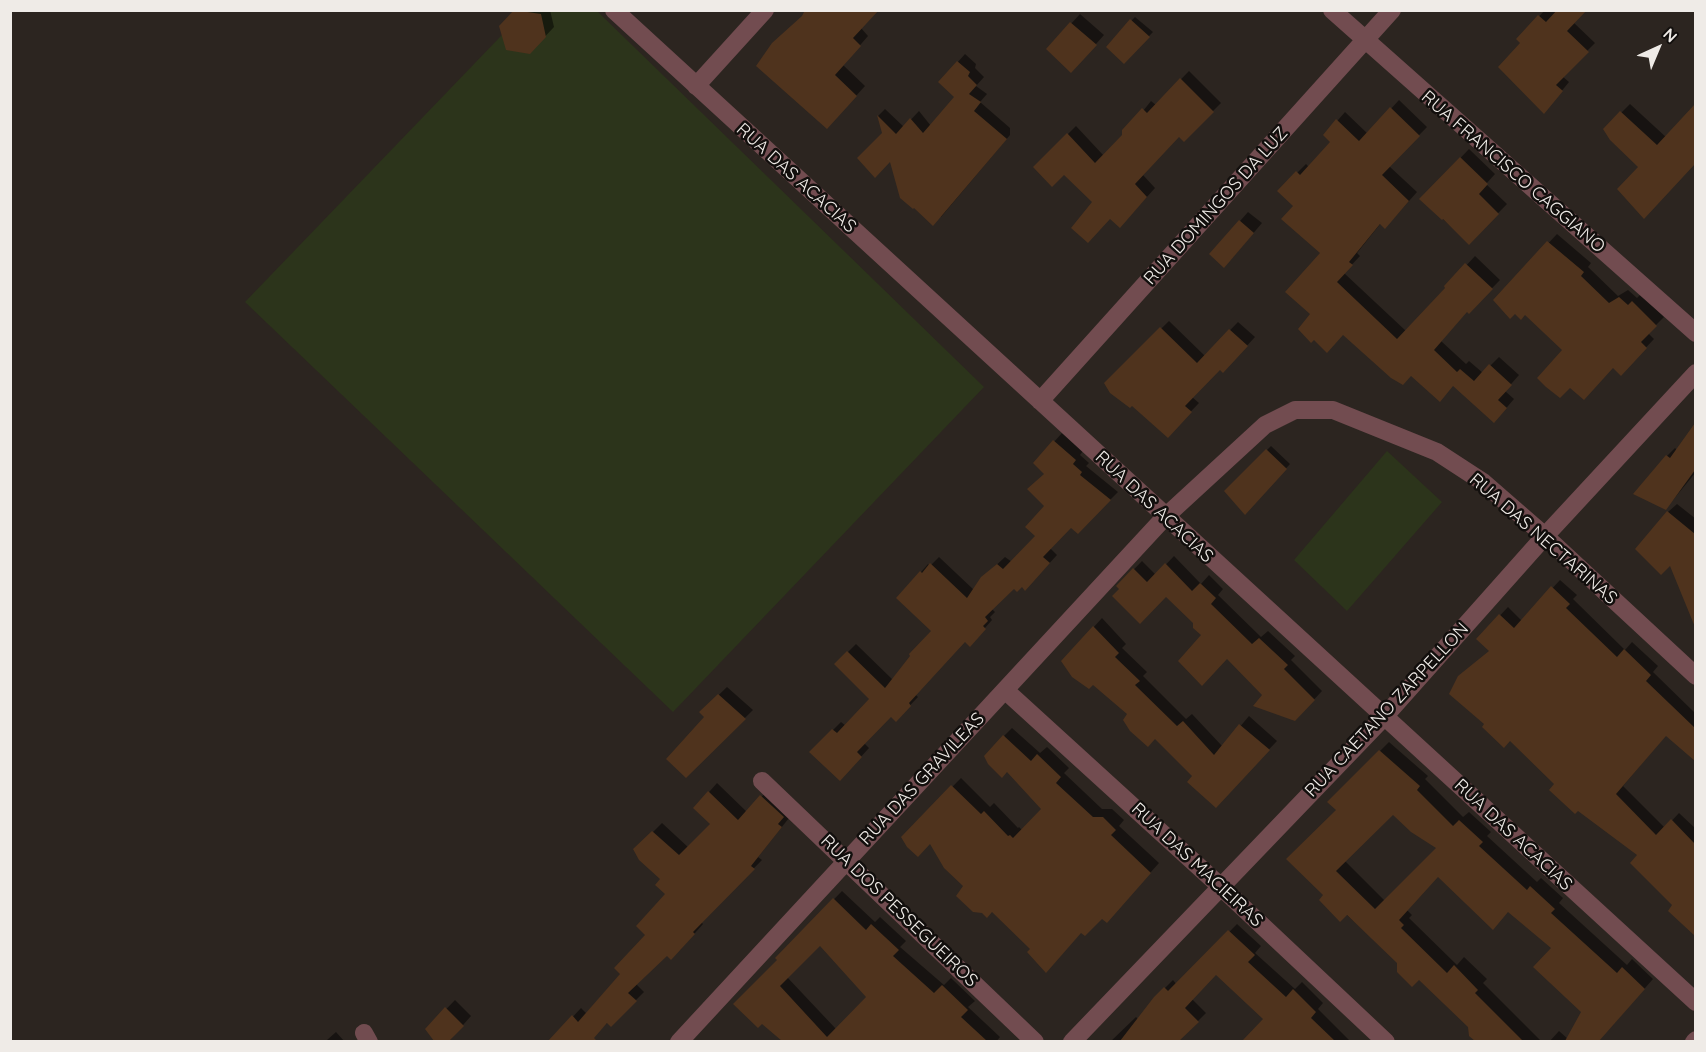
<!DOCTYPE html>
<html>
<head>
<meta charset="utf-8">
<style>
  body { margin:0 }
  #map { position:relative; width:1706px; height:1052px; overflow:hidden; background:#2c2520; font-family:Quicksand,sans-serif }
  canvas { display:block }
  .frame { position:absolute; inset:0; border:12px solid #efebe7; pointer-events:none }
  .north { position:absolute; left:1628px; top:18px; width:60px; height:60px; -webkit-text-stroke:4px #120f0d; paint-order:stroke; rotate:44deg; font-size:16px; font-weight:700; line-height:24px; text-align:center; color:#efebe7 }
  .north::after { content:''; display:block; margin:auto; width:21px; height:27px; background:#efebe7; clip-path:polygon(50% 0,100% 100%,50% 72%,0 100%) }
</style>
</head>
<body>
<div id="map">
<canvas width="1706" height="1052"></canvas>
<div class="frame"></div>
<div class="north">N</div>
</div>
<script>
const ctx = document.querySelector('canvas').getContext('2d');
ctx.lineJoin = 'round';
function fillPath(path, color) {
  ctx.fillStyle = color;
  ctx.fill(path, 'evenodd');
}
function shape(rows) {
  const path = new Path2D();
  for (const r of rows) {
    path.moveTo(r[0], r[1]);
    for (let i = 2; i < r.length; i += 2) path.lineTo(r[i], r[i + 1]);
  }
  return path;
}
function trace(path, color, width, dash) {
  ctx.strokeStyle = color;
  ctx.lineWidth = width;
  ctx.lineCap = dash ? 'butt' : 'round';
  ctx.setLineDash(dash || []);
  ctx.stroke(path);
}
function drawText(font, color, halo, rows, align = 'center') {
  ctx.font = font + ' Quicksand,sans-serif';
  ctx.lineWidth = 5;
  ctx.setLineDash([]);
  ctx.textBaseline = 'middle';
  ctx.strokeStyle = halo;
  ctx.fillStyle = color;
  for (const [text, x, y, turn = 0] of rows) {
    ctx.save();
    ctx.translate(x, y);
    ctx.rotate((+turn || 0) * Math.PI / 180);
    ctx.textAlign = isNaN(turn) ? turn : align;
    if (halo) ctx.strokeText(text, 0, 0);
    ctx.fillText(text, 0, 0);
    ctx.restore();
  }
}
const green = shape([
  [525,11,597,11,984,387,673,712,245,302],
  [1387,451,1442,502,1347,611,1294,560]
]);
const shadow = shape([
  [516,10,550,10,554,27,538,44],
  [1545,10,1585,10,1573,22,1595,43,1562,76,1569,82,1551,104,1522,43,1518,39],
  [1080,14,1104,35,1080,62,1048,49],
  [1135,17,1153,32,1124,62,1132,20],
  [861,28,868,36,843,65,865,86,836,118,758,66],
  [965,54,976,64,975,68,984,77,976,86,987,94,980,102,1010,128,1010,135,941,217,883,133,878,116,885,109,904,127,919,111,931,126,956,96,940,82],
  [1189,71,1221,103,1184,140,1179,135,1143,175,1155,188,1128,218,1094,202,1065,173,1035,167,1076,126,1104,156,1123,136,1151,101,1156,105],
  [1399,100,1427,127,1389,166,1417,192,1394,218,1381,223,1357,253,1360,256,1344,273,1406,331,1475,256,1500,280,1469,312,1468,310,1441,341,1466,364,1469,361,1483,373,1499,357,1519,375,1505,391,1514,399,1502,413,1453,385,1411,374,1312,314,1322,253,1295,206,1279,191,1306,164,1309,167,1332,142,1325,135,1345,112,1368,134],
  [1630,104,1667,138,1696,106,1696,162,1653,208,1640,167,1605,129],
  [1469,149,1495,174,1486,184,1507,204,1469,243,1421,199],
  [1248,212,1262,223,1233,257,1211,254],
  [1557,234,1591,263,1588,267,1618,296,1628,290,1637,298,1641,294,1664,317,1648,333,1654,339,1621,374,1613,367,1564,350,1526,313,1515,312,1495,300],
  [1169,321,1205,356,1238,322,1255,337,1231,363,1220,368,1192,397,1199,403,1175,428,1106,383],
  [1696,425,1696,472,1673,500,1667,456,1675,448,1677,450],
  [1062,433,1083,451,1080,455,1089,463,1086,466,1118,492,1078,532,1071,526,1050,548,1057,555,1033,581,1014,587,992,609,995,612,990,617,992,620,977,637,965,641,915,694,918,697,896,720,891,715,864,743,869,748,848,771,811,752,841,722,846,726,871,699,836,664,856,644,893,680,933,631,921,572,928,564,930,566,939,557,974,590,991,570,1005,557,1012,562,1037,536,1046,506,1045,473,1035,463],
  [1271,446,1290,464,1245,513,1226,491],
  [1677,504,1696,519,1696,603,1682,592,1668,512],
  [1174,556,1201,584,1209,575,1223,589,1218,595,1261,637,1268,631,1295,656,1291,660,1322,691,1295,720,1264,695,1228,657,1203,635,1194,622,1166,595,1121,589,1118,586,1142,561,1156,575],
  [1560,580,1577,595,1573,599,1625,650,1632,642,1658,666,1653,672,1694,712,1696,710,1696,759,1666,735,1623,786,1665,828,1679,813,1696,829,1696,934,1670,911,1674,905,1640,854,1556,784,1491,651,1478,639,1508,607,1522,621],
  [1102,618,1126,644,1122,648,1147,672,1143,676,1186,719,1192,714,1223,747,1249,716,1277,741,1215,806,1195,776,1156,738,1093,683,1063,661],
  [727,687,753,710,686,776,707,716,701,712],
  [1012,728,1040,753,1047,747,1069,768,1064,773,1102,809,1112,809,1124,820,1119,826,1159,863,1115,912,1102,917,1082,931,1032,949,965,886,930,842,903,837,961,778,990,807,994,803,1018,828,1019,827,1022,830,1043,809,1004,736],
  [1389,742,1428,776,1425,779,1463,817,1469,812,1491,832,1487,836,1537,882,1541,878,1563,898,1559,903,1627,965,1632,959,1653,979,1610,1028,1598,1035,1592,1042,1549,1042,1559,1031,1568,1039,1583,1012,1553,948,1509,910,1439,875,1407,910,1412,915,1409,918,1457,965,1464,957,1487,979,1483,983,1542,1042,1516,1042,1512,1031,1502,1042,1477,1042,1471,1035,1469,1026,1419,978,1398,962,1325,895,1338,809,1329,802],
  [1393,813,1438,848,1385,901,1344,860],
  [717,783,747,812,770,788,789,818,758,857,762,860,701,922,703,924,680,950,667,954,636,984,644,992,611,1025,608,1022,588,1042,561,1042,555,1036,581,1008,587,1014,622,974,647,934,667,894,662,879,635,850,662,823,689,848,712,824,695,808],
  [842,891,875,922,880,917,906,941,900,947,944,985,951,978,975,1001,968,1007,1000,1037,996,1042,785,1042,762,1022,780,960,777,958],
  [820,944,868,997,836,1029,787,977],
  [1237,924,1261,946,1255,953,1295,989,1302,982,1323,1003,1318,1009,1351,1042,1244,1042,1265,1019,1216,974,1192,999,1206,1013,1177,1042,1110,1042,1136,1017,1138,1019,1155,998,1173,980,1177,985],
  [455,1000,471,1016,448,1042,437,1042,427,1029],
  [336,1032,345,1042,326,1042,327,1040]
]);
const building = shape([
  [514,10,541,14,546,37,530,54,506,50,499,26],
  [805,10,879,10,853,38,861,46,835,75,857,96,827,129,756,66,772,43,802,16],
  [1557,10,1587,10,1567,31,1589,52,1556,85,1563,91,1544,114,1498,67,1520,43,1516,39,1538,15,1546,22],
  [1130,19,1150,37,1124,64,1106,47],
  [1070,22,1097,45,1071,73,1046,49],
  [957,61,970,72,968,76,977,85,969,94,981,102,974,111,1007,139,933,226,914,208,913,209,900,198,890,162,875,178,857,158,882,133,877,115,896,134,910,118,923,133,954,97,938,82],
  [1180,78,1214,112,1184,142,1179,137,1135,184,1147,197,1120,228,1110,219,1088,243,1071,228,1092,202,1064,175,1052,187,1033,167,1067,133,1095,163,1122,135,1122,130,1142,108,1147,113],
  [1695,104,1695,164,1644,219,1617,189,1638,167,1610,140,1603,129,1620,111,1657,145],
  [1390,107,1420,136,1382,175,1409,201,1385,229,1380,224,1349,262,1353,265,1337,282,1397,339,1445,288,1444,286,1465,263,1493,289,1469,314,1467,312,1434,350,1457,372,1460,369,1474,381,1489,364,1512,385,1498,400,1507,408,1494,423,1453,386,1440,402,1411,376,1403,385,1391,378,1343,335,1327,353,1314,340,1311,343,1298,329,1310,314,1285,292,1320,253,1281,219,1293,206,1277,191,1296,171,1300,175,1330,142,1323,135,1336,119,1359,141],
  [1460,157,1488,184,1479,194,1499,214,1469,245,1443,219,1442,220,1419,199],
  [1239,220,1254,233,1224,268,1209,254],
  [1547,241,1584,272,1581,276,1609,303,1619,297,1628,305,1632,301,1657,326,1641,342,1647,348,1621,376,1613,368,1584,400,1570,388,1560,398,1546,387,1537,378,1562,350,1525,315,1521,320,1515,314,1510,319,1493,300],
  [1160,327,1197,363,1229,329,1248,346,1223,373,1220,370,1185,406,1192,412,1168,438,1132,406,1130,408,1110,393,1104,383],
  [1695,423,1695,470,1666,510,1633,494,1666,455,1670,458],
  [1053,440,1076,460,1073,464,1082,472,1080,475,1111,500,1078,534,1071,528,1043,557,1050,563,1025,591,1022,587,1017,592,1014,589,985,617,988,621,983,626,986,629,970,647,965,642,909,703,911,706,896,722,891,717,857,752,862,757,840,781,809,752,832,729,837,733,869,699,834,664,847,651,885,688,910,656,909,654,931,631,896,598,920,571,922,573,930,563,967,598,981,577,997,564,1003,569,1035,536,1025,527,1044,506,1027,489,1044,474,1033,463],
  [1266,449,1287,469,1245,515,1224,491],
  [1667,511,1695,534,1695,627,1670,566,1661,575,1635,549],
  [1165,563,1192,591,1200,583,1216,598,1211,604,1252,644,1259,638,1288,665,1284,669,1315,700,1295,721,1253,706,1262,695,1227,659,1202,686,1178,661,1201,635,1193,628,1193,623,1166,597,1140,624,1112,596,1119,589,1116,586,1133,568,1147,582],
  [1551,586,1570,604,1566,608,1617,657,1624,649,1651,675,1646,681,1695,728,1695,761,1666,736,1616,794,1656,835,1671,819,1695,844,1695,936,1668,911,1672,905,1630,863,1637,855,1578,811,1575,814,1549,790,1554,784,1510,741,1504,748,1482,727,1484,724,1449,694,1458,676,1489,651,1476,639,1499,614,1514,628],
  [1093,626,1119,653,1115,657,1140,681,1135,685,1177,726,1183,721,1214,755,1239,724,1270,750,1216,808,1187,782,1192,776,1155,739,1148,747,1130,731,1123,720,1127,714,1093,685,1089,689,1072,677,1061,661],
  [718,694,746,719,686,778,666,759,704,717,699,712],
  [1003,735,1031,761,1037,754,1061,777,1056,783,1093,817,1103,817,1116,830,1111,835,1151,873,1107,923,1102,919,1085,936,1081,933,1046,973,1027,952,1030,949,992,912,987,918,982,913,973,912,956,896,963,886,944,868,930,844,918,857,907,847,901,837,951,785,981,814,984,811,1008,836,1010,835,1013,838,1041,809,1007,772,1002,778,988,764,984,756],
  [1379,750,1420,786,1417,790,1453,826,1459,820,1483,842,1479,846,1527,890,1530,886,1555,909,1551,913,1617,973,1622,967,1645,989,1599,1041,1565,1041,1581,1012,1533,967,1551,948,1508,912,1493,930,1438,877,1399,920,1404,925,1401,928,1447,973,1454,965,1478,990,1475,993,1523,1041,1475,1041,1469,1036,1468,1027,1419,980,1412,987,1397,972,1397,963,1347,915,1340,922,1319,900,1323,895,1286,859,1336,810,1327,802],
  [1393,815,1411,832,1436,848,1375,909,1336,871],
  [708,791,738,820,760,795,784,817,778,824,782,827,751,866,755,869,693,932,695,934,671,960,667,956,628,993,637,1001,611,1027,607,1023,594,1038,597,1041,548,1041,572,1015,578,1022,620,974,614,968,645,935,636,926,665,894,655,885,660,879,639,860,633,849,652,831,679,855,710,824,693,808],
  [833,898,866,930,871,924,899,950,893,956,934,993,942,985,968,1010,961,1017,987,1041,782,1041,762,1024,758,1028,733,1004,777,960,775,958],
  [820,946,866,997,827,1037,780,986],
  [1228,930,1255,955,1248,962,1286,997,1293,989,1316,1012,1311,1018,1335,1041,1242,1041,1263,1019,1216,975,1185,1008,1199,1022,1179,1041,1120,1041,1154,997,1164,987,1168,991],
  [445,1007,464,1026,449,1041,434,1041,425,1029]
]);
const minor = shape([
  [614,10,1696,1002],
  [1332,10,1696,333],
  [696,86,765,10],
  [1040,401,1392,10],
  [1006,691,1220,886,1386,1042],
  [762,781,1035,1042],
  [364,1033,369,1042],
  [679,1042,1165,517,1265,425,1295,410,1333,410,1437,452,1483,482,1545,536,1696,676],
  [1072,1042,1384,717,1545,536,1696,373],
  [1694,1042,1696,1040]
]);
const streetNames = [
  ["RUA FRANCISCO CAGGIANO",1513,172,41],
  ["RUA DAS ACACIAS",796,178,42],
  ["RUA DOMINGOS DA LUZ",1216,206,-48],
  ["RUA DAS ACACIAS",1154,507,43],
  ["RUA DAS NECTARINAS",1543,539,41],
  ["RUA CAETANO ZARPELLON",1387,710,-47],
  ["RUA DAS GRAVILEAS",922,779,-47],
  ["RUA DAS ACACIAS",1513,835,43],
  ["RUA DAS MACIEIRAS",1197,865,43],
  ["RUA DOS PESSEGUEIROS",899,911,44]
];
fillPath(green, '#2c341b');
fillPath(shadow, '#0007');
fillPath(building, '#4f331d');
trace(minor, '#724c50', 18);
drawText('18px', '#efebe7', '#120f0d', streetNames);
</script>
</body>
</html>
